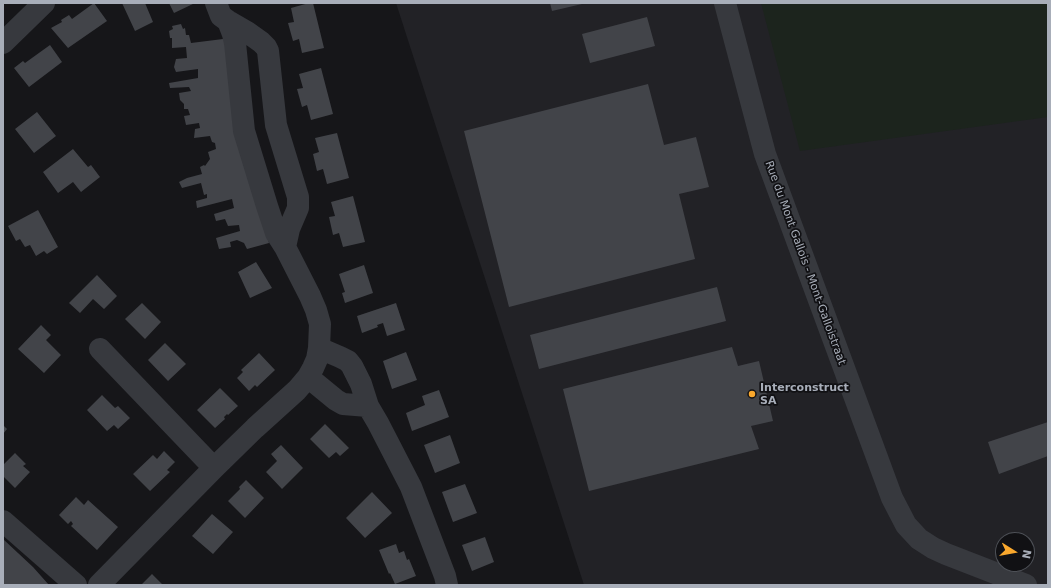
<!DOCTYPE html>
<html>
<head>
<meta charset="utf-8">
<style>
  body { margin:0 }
  #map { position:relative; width:1051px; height:588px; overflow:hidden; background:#161619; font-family:"DejaVu Sans",sans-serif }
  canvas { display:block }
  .frame { position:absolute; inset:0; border:4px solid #a8aeb9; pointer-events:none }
  .north { position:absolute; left:995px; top:532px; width:40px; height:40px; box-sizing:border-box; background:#111114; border:1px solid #4d5056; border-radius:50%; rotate:101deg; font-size:11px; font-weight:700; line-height:16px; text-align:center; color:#a8aeb9 }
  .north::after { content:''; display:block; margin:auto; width:14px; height:18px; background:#faa82d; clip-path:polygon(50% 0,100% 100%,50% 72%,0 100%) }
</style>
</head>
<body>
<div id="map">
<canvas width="1051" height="588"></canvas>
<div class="frame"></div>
<div class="north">N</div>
</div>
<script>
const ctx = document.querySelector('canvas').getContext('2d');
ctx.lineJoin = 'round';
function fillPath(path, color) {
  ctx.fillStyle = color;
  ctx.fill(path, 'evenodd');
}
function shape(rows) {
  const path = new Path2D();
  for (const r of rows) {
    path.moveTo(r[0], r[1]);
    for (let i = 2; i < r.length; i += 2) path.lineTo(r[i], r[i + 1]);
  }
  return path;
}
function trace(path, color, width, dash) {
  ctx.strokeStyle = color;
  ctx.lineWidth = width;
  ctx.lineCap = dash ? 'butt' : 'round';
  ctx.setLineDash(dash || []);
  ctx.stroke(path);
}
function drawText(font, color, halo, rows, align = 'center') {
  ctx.font = font + ' "DejaVu Sans",sans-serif';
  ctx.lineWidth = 3.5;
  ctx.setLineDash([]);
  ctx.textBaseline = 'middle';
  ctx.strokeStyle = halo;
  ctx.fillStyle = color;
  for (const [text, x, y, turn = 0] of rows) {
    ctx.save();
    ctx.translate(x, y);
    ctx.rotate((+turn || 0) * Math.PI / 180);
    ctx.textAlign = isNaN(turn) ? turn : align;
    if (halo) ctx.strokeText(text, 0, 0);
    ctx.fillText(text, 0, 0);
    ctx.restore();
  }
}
const built = shape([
  [396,3,1048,3,1048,585,584,585],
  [1003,540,1027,540,1027,564,1003,564]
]);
const green = shape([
  [761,3,1048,3,1048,117,800,151]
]);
const building = shape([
  [94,3,107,21,68,48,51,28,62,22,61,20,69,15,72,19],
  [122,3,145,3,153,22,135,31],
  [169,3,195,3,174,13],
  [309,3,313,3,324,48,302,53,299,39,293,41,288,23,294,22,291,8],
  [550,3,582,3,582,4,552,11],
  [647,17,655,46,590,63,582,34],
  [181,24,183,29,185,28,186,35,189,35,191,43,223,39,226,42,269,243,247,249,244,243,237,240,230,242,231,247,219,249,216,238,240,231,239,225,228,226,225,219,216,221,214,214,234,208,232,199,197,208,196,201,207,198,207,194,204,195,201,183,182,188,179,182,187,178,202,174,200,167,204,165,205,166,210,159,208,152,216,149,215,143,212,142,210,136,194,138,195,129,200,128,199,123,186,125,184,116,190,115,188,109,184,109,184,104,180,100,179,93,191,91,189,87,170,88,169,83,198,78,198,69,176,72,174,67,176,59,187,58,186,47,172,48,172,38,170,38,169,31,173,29,172,26],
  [50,45,62,62,29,87,14,68,23,61,25,63],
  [321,68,333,114,311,120,307,105,302,107,297,89,303,88,299,74],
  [648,84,664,145,696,137,709,187,679,194,695,259,509,307,464,131],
  [37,112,56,136,34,153,15,129],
  [337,133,349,178,327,184,323,169,317,171,313,154,319,152,315,138],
  [73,149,88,167,91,165,100,177,81,192,73,182,58,193,43,172],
  [353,196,365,242,343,247,339,233,333,235,329,217,335,216,331,202],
  [38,210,58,247,47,254,44,251,36,256,30,245,25,247,20,239,16,241,8,226],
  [256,262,272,288,250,298,238,272],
  [364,265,373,293,345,303,342,293,345,292,339,274],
  [97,275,117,296,104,309,93,299,80,313,69,303],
  [717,287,726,321,539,369,530,335],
  [142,303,161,322,145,339,125,319],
  [396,303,405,330,387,336,383,323,377,325,378,327,362,333,357,316],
  [41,325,51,335,46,340,61,355,44,373,18,349],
  [165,343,186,364,168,381,148,360],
  [732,347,738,366,759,361,773,421,751,426,759,449,589,491,563,389],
  [406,352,417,380,392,389,383,361],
  [259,353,275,370,257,387,255,385,249,391,237,378,243,372,241,370],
  [220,388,238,406,228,415,227,414,224,417,225,419,215,428,197,410],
  [439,390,449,417,412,431,406,413,425,405,422,396],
  [102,395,115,408,118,406,130,418,118,429,114,425,107,431,87,410],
  [1048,422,1048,456,999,474,988,442],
  [325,424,349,448,340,456,336,452,329,458,310,439],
  [3,425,7,429,3,434],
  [450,435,460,463,435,473,424,445],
  [281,445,303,468,282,489,266,472,277,461,271,454],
  [164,451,175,462,167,470,170,472,150,491,133,474,153,455,157,459],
  [15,453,26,464,23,466,30,472,15,488,3,476,3,465],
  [246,480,264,498,245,518,228,501,240,489,239,487],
  [465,484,477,513,453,522,442,492],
  [372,492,392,513,365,538,346,518],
  [76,497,84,505,88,500,118,527,97,550,71,526,73,524,71,521,68,524,59,515],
  [212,514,233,532,213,554,192,536],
  [485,537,494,562,472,571,462,545],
  [3,539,33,567,49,585,3,585],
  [396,544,399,553,404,551,407,560,409,559,416,576,395,584,390,573,389,574,379,550],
  [152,574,163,585,141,585]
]);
const minor = shape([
  [216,3,221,16,228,21,247,32,261,42,266,47,268,51,276,125,298,197,298,208,289,229,285,247],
  [725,3,765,154,892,498,906,525,919,539,933,548,946,554,1026,585],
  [3,43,44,3],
  [319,348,340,357,348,361,352,366,361,384,368,406,378,423,411,487,445,576,447,585],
  [100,349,214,468],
  [308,377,336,400,343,404,368,406],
  [3,521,76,585],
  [99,585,214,468,255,428,297,390,308,377,313,368,317,359,319,348,320,324,316,310,310,296,285,247,276,233,267,206,244,131,235,43,233,34,228,21]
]);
const markers = [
  [752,394,4,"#faa82d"]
];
const streetNames = [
  ["Rue du Mont Gallois - Mont-Galloistraat",805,263,70]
];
const poiNames = [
  ["Interconstruct",760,388],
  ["SA",760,401]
];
fillPath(built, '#222226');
fillPath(green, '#1c241d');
fillPath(building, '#424449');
trace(minor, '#37393e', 22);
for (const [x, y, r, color] of markers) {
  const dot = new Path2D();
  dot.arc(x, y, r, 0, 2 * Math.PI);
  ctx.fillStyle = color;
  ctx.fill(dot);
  trace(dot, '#111114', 1.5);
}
drawText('11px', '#a8aeb9', '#111114', streetNames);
drawText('bold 11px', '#a8aeb9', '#111114', poiNames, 'left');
</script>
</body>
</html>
